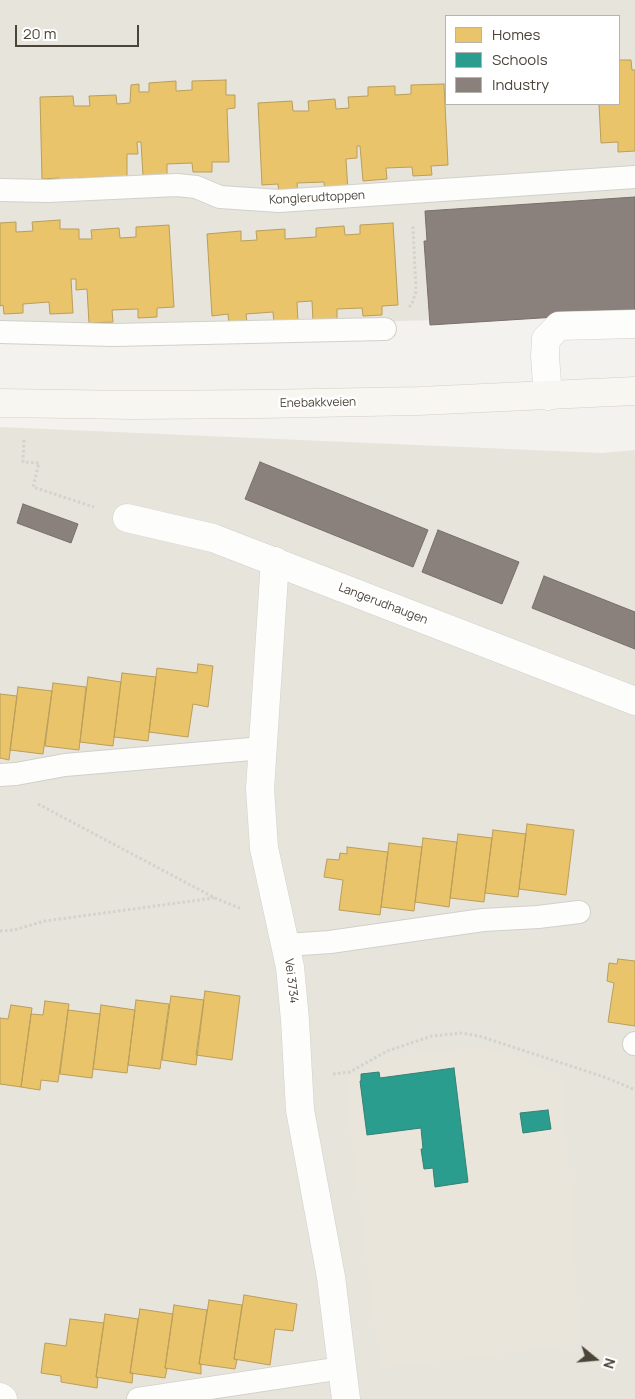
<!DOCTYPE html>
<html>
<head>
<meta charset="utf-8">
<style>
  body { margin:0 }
  #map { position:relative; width:635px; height:1399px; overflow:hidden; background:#f4f2ee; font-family:Manrope,sans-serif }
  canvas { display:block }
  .legend { position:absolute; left:445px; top:15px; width:175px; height:90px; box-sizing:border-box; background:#fff; border:1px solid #b7b4b0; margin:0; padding:6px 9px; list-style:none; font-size:15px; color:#4b4439 }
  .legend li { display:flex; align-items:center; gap:10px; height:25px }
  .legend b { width:25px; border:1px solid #b7b4b0 }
  .north { position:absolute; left:570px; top:1334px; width:50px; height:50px; -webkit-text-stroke:4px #fff; paint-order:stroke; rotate:107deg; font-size:14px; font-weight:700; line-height:20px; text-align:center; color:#4b4439 }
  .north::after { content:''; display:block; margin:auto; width:18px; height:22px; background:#4b4439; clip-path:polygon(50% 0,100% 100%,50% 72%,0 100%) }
  .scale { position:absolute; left:15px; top:25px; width:124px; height:22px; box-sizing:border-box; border:2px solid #4b4439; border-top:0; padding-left:6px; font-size:15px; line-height:18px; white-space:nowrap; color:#4b4439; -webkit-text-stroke:4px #fff; paint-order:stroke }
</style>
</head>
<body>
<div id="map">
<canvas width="635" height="1399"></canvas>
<ul class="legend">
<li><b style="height:14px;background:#e9c46a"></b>Homes</li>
<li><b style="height:14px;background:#2a9d8f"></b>Schools</li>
<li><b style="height:14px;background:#8a817c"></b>Industry</li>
</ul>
<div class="north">N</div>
<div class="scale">20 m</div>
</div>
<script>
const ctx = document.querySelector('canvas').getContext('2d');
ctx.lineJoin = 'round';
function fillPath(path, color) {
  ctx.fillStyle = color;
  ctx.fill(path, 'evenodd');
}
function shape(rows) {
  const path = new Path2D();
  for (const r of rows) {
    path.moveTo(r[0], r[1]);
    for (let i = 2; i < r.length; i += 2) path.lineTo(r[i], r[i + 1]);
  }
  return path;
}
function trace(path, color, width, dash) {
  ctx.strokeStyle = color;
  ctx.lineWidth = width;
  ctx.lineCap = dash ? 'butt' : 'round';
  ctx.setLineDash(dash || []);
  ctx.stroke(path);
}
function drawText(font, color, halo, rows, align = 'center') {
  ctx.font = font + ' Manrope,sans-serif';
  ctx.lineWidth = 5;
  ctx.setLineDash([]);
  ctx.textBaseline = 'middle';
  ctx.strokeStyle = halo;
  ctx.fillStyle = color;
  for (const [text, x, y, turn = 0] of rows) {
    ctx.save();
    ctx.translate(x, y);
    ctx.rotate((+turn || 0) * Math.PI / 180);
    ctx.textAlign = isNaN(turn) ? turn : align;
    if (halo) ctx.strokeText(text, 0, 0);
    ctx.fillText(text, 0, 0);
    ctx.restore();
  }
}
const residential = shape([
  [0,0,635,0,635,314,0,333],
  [446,16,619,16,619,104,446,104],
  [0,427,602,453,635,450,635,1399,0,1399]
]);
const education = shape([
  [475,1048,492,1050,528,1062,563,1082,580,1344,380,1368,345,1082,369,1065,417,1053]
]);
const homes = shape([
  [619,60,631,60,632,70,635,70,635,151,618,152,618,142,601,143,599,104,619,104,619,60],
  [226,80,226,95,235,95,235,108,227,109,229,162,212,162,212,172,193,172,192,163,167,164,167,175,143,176,141,142,137,142,138,154,127,154,127,188,105,188,104,177,78,178,78,187,59,188,59,178,42,179,40,97,73,96,74,106,90,106,89,96,116,95,117,104,130,103,131,85,139,84,139,92,149,92,149,83,176,81,176,91,192,90,192,81,226,80],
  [444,84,448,165,431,166,432,175,413,176,412,167,386,168,387,179,363,181,360,146,357,146,357,158,346,159,348,192,325,194,324,182,297,183,298,193,279,194,278,184,262,185,258,103,292,101,293,111,309,111,308,101,335,99,336,109,349,108,348,97,368,96,368,87,395,86,395,95,411,94,411,85,444,84],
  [60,220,60,229,79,229,79,239,92,239,91,230,119,228,120,238,136,237,136,227,169,225,174,307,157,308,157,317,138,318,138,309,112,310,113,322,89,323,87,289,76,290,76,279,71,279,73,313,50,314,49,302,23,304,23,313,4,314,3,305,0,306,0,223,16,222,16,232,33,231,32,222,60,220],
  [393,223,398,305,382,306,382,315,363,316,362,308,337,309,337,320,313,322,312,301,297,302,298,322,274,324,273,312,246,314,247,322,229,324,228,314,212,316,207,234,241,231,241,241,257,240,256,231,285,229,285,239,316,237,316,228,344,226,345,235,360,234,360,225,393,223],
  [198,664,213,666,208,707,193,704,188,737,149,732,157,668,197,673,198,664],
  [122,673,156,677,148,741,114,737,122,673],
  [88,677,121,682,113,746,80,742,88,677],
  [53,683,86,687,79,750,45,746,53,683],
  [18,687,52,691,43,754,10,750,18,687],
  [0,694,17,696,9,760,0,758,0,694],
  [527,824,574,830,566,895,519,889,527,824],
  [493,830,526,834,518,897,485,893,493,830],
  [458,834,492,838,484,902,450,898,458,834],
  [423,838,457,842,449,907,415,902,423,838],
  [389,843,422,847,414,911,381,907,389,843],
  [347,847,388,852,380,915,339,910,343,880,324,877,327,859,339,860,340,853,347,854,347,847],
  [618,959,635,961,635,1026,608,1022,614,983,607,981,609,963,617,964,618,959],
  [205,991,240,996,232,1060,196,1055,205,991],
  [171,996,204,1000,196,1065,162,1060,171,996],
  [136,1000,169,1004,160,1069,128,1065,136,1000],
  [45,1001,69,1004,58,1082,41,1080,40,1090,21,1087,31,1014,43,1015,45,1001],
  [11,1005,32,1008,21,1087,0,1084,0,1018,8,1019,11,1005],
  [101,1005,135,1010,127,1073,93,1069,101,1005],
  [68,1010,100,1014,92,1078,60,1074,68,1010],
  [244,1295,297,1304,293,1331,275,1329,270,1365,234,1359,244,1295],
  [209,1300,242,1305,234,1359,237,1360,235,1369,199,1364,209,1300],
  [174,1305,207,1310,199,1364,201,1364,201,1374,165,1368,174,1305],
  [140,1309,173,1314,165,1368,167,1369,165,1378,130,1373,140,1309],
  [105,1314,138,1319,130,1373,133,1373,132,1383,96,1377,105,1314],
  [70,1319,104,1323,96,1377,98,1378,97,1388,61,1382,61,1376,41,1373,45,1343,66,1346,70,1319]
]);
const schools = shape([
  [454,1068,468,1182,435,1187,433,1168,424,1169,421,1149,423,1149,421,1128,367,1135,360,1081,361,1081,361,1074,379,1072,380,1078,454,1068],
  [548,1110,551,1129,523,1133,520,1113,548,1110]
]);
const industry = shape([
  [635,197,635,312,430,325,424,241,427,241,425,211,635,197],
  [260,462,428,530,413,567,245,499,260,462],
  [23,504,78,524,71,543,17,523,23,504],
  [438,530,519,562,502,604,422,572,438,530],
  [544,576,635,612,635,649,532,608,544,576]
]);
const path = shape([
  [409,307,412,304,416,291,413,226],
  [24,440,23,462,39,463,33,487,94,507],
  [38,804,215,898,242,909],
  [0,931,14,930,45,921,214,898],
  [333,1074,350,1072,387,1051,432,1036,461,1033,479,1036,513,1047,607,1078,635,1090]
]);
const service = shape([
  [0,190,48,191,177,185,196,187,220,197,279,201,635,177],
  [0,332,113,335,385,329],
  [0,775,16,774,65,765,263,748],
  [286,945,330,942,483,920,538,917,579,912],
  [634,1044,635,1043],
  [138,1399,342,1368]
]);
const minor = shape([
  [548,396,545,356,546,339,559,326,635,324],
  [127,518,213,538,635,701],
  [275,561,260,789,264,848,290,967,295,1020,300,1110,331,1277,346,1399],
  [0,1397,3,1399]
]);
const secondary = shape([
  [0,403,134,405,261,404,419,401,635,391]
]);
const streetNames = [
  ["Konglerudtoppen",317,198,-3],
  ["Enebakkveien",318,403,-1],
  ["Langerudhaugen",383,604,21],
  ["Vei 3734",291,981,83]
];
fillPath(residential, '#e7e4dc');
fillPath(education, '#eae5da');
fillPath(homes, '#e9c46a');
trace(homes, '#ba9e5b', 1);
fillPath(schools, '#2a9d8f');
trace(schools, '#348275', 1);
fillPath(industry, '#8a817c');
trace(industry, '#776f68', 1);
trace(service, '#d2d0cb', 24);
trace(minor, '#d2d0cb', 29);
trace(secondary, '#d3cfc5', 29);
trace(path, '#d3d2cc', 3, [2.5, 2.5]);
trace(service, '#fdfdfc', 22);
trace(minor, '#fdfdfc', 28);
trace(secondary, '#f7f6f1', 28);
drawText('12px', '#4b4439', '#fff', streetNames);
</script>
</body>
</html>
